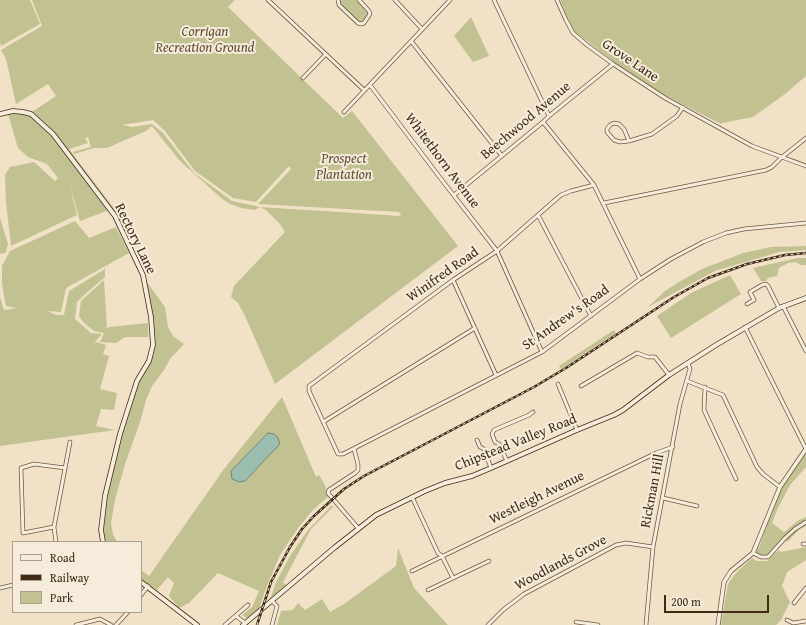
<!DOCTYPE html>
<html>
<head>
<meta charset="utf-8">
<style>
  body { margin:0 }
  #map { position:relative; width:806px; height:625px; overflow:hidden; background:#f1e2c7; font-family:"Gentium Book Plus",serif }
  canvas { display:block }
  .legend { position:absolute; left:12px; top:541px; width:130px; height:72px; box-sizing:border-box; background:#f6ecdb; border:1px solid #ac9e8c; margin:0; padding:5px 7px; list-style:none; font-size:12px; color:#3e2a15 }
  .legend li { display:flex; align-items:center; gap:8px; height:20px }
  .legend b { width:20px; border:1px solid #ac9e8c }
  .scale { position:absolute; left:664px; top:595px; width:105px; height:18px; box-sizing:border-box; border:2px solid #3e2a15; border-top:0; padding-left:5px; font-size:12px; line-height:14px; white-space:nowrap; color:#3e2a15; -webkit-text-stroke:3px #f6ecdb; paint-order:stroke }
</style>
</head>
<body>
<div id="map">
<canvas width="806" height="625"></canvas>
<ul class="legend">
<li><b style="height:5px;background:#f6ecdb"></b>Road</li>
<li><b style="height:5px;background:#3e2a15"></b>Railway</li>
<li><b style="height:11px;background:#c1c191"></b>Park</li>
</ul>
<div class="scale">200 m</div>
</div>
<script>
const ctx = document.querySelector('canvas').getContext('2d');
ctx.lineJoin = 'round';
function fillPath(path, color) {
  ctx.fillStyle = color;
  ctx.fill(path, 'evenodd');
}
function shape(rows) {
  const path = new Path2D();
  for (const r of rows) {
    path.moveTo(r[0], r[1]);
    for (let i = 2; i < r.length; i += 2) path.lineTo(r[i], r[i + 1]);
  }
  return path;
}
function trace(path, color, width, dash) {
  ctx.strokeStyle = color;
  ctx.lineWidth = width;
  ctx.lineCap = dash ? 'butt' : 'round';
  ctx.setLineDash(dash || []);
  ctx.stroke(path);
}
function drawText(font, color, halo, rows, align = 'center') {
  ctx.font = font + ' "Gentium Book Plus",serif';
  ctx.lineWidth = 4;
  ctx.setLineDash([]);
  ctx.textBaseline = 'middle';
  ctx.strokeStyle = halo;
  ctx.fillStyle = color;
  for (const [text, x, y, turn = 0] of rows) {
    ctx.save();
    ctx.translate(x, y);
    ctx.rotate((+turn || 0) * Math.PI / 180);
    ctx.textAlign = isNaN(turn) ? turn : align;
    if (halo) ctx.strokeText(text, 0, 0);
    ctx.fillText(text, 0, 0);
    ctx.restore();
  }
}
const green = shape([
  [0,0,30,0,40,24,1,46,0,42],
  [32,0,235,0,228,7,343,118,352,111,458,246,275,384,245,316,238,303,231,297,234,286,285,232,280,224,266,210,260,207,255,210,241,208,230,204,221,198,179,160,152,126,146,131,107,148,94,148,74,154,73,152,91,147,88,137,85,138,88,143,69,149,113,207,115,206,124,220,120,223,112,209,80,221,69,182,77,215,11,246,6,202,5,175,10,167,34,162,55,181,58,178,47,164,28,157,18,148,8,114,32,112,56,96,48,84,16,104,6,59,1,50,42,26],
  [153,120,165,131,195,171,233,198,256,202,289,166,291,169,258,204,399,212,401,216,260,207,232,201,194,173,163,133,152,124,132,127,122,125],
  [340,0,356,0,369,11,368,16,363,21,358,22,340,4],
  [560,0,806,0,806,76,785,94,753,117,722,123,721,124,660,93,614,62,573,30],
  [471,17,489,56,473,62,454,36],
  [0,218,8,244,6,252,2,254,0,253],
  [75,221,89,238,116,227,129,253,66,288,61,312,47,311,56,315,64,315,69,291,105,269,105,277,84,295,77,302,75,319,91,333,102,334,93,344,96,342,106,345,103,354,109,356,100,389,117,393,114,410,101,409,96,426,115,430,0,446,0,297,4,310,17,308,6,306,2,284,2,266,10,251],
  [806,246,806,250,779,252,715,271,648,307,665,291,679,282,702,269,725,260,743,253,771,247],
  [798,258,806,258,806,265,800,265,796,262,788,263,779,268,777,276,768,278,766,281,761,281,753,268],
  [730,275,741,294,671,338,657,316,691,293],
  [104,280,107,329,109,327,148,323,148,337,125,337,116,343,100,342,104,333,94,331,84,323,79,316,81,301],
  [146,281,165,307,168,327,173,336,184,344,170,359,164,370,152,386,146,400,140,422,125,464,115,500,111,523,113,534,117,542,105,542,103,533,106,498,122,432,140,378,148,367,155,349,154,325],
  [614,330,616,333,561,369,559,366],
  [282,397,316,477,319,475,325,485,328,497,314,509,298,528,280,555,265,591,259,609,247,618,242,615,252,607,259,591,218,573,189,603,179,608,169,596,174,583,168,577,157,590,141,579,141,570,149,576,224,469],
  [271,433,278,438,279,444,235,481,232,479],
  [806,449,806,467,790,485,778,508,772,523,784,532,799,520,806,517,806,526,800,529,788,541,780,542,767,556,761,556,756,552,760,545,780,487],
  [331,506,334,506,311,529,283,582,286,585,270,600,276,582,290,556,308,530],
  [806,547,806,560,787,572,782,586,790,602,781,620,776,625,721,625,728,584,736,573,752,558,757,561,767,561,779,550,781,552],
  [398,548,414,588,448,625,277,625,281,611,293,610,298,603,305,610,322,599,330,612,344,604,396,566]
]);
const water = shape([
  [268,433,274,434,278,438,280,444,277,447,245,481,239,482,232,479,231,471,268,433]
]);
const minor = shape([
  [268,0,364,90],
  [338,0,339,5,358,23,361,24,364,23,370,14,369,11,359,0],
  [395,0,422,29],
  [494,0,549,116],
  [557,0,566,20,573,33,587,45,613,64,665,98,752,146,806,166],
  [411,41,502,156],
  [303,78,325,55],
  [370,85,441,179,497,251,542,352],
  [344,112,450,0],
  [543,122,594,185,640,279],
  [629,141,624,129,619,124,614,123,610,125,607,129,607,132,614,140,620,142,629,141,652,134,677,116,683,107],
  [594,185,571,191,561,195,538,215,497,251,453,280,309,386,309,391,338,454,343,454,542,352,640,279,671,259,703,242,726,233,744,229,806,223],
  [454,195,543,122,549,116,613,64],
  [604,203,766,170,772,167,781,158,806,138],
  [538,215,591,316],
  [453,280,496,375],
  [747,304,754,300,750,292,762,285,766,284,768,286,779,308],
  [783,306,806,351],
  [745,327,806,449],
  [687,381,723,395,757,467,763,474,780,487],
  [558,384,577,430],
  [581,386,637,353,648,357,655,357,669,375],
  [705,387,704,410,736,479],
  [323,422,475,328],
  [477,440,480,447,484,449,491,468],
  [354,449,358,464,358,470,355,473,329,490,328,493,358,528],
  [507,461,499,444,495,442,492,434,494,430,529,415,533,412],
  [412,497,438,553,442,556,453,578],
  [663,498,697,506],
  [54,527,23,533,21,468,34,464,65,468],
  [56,542,54,527,70,442],
  [803,544,806,544],
  [753,553,761,557,768,557,785,538,795,529,806,522],
  [412,571,656,453,673,447],
  [0,588,13,585],
  [428,590,489,561],
  [141,595,148,586],
  [794,603,806,588],
  [236,616,245,623],
  [787,620,793,623,806,621],
  [576,622,598,625],
  [76,625,100,619,111,625],
  [116,625,128,612],
  [225,625,248,605],
  [272,625,277,606,272,601],
  [488,625,503,610,524,594,616,545,626,543,653,547],
  [646,625,653,547,680,404,690,369,688,363]
]);
const tertiary = shape([
  [718,625,724,582,731,571,753,553,780,487,806,449]
]);
const secondary = shape([
  [0,114,13,111,23,112,31,114,53,134,115,216,143,275,151,317,153,345,149,361,137,381,120,434,105,496,101,530,103,542],
  [141,582,197,625],
  [243,625,334,548,376,515,425,491,445,483,472,476,491,468,577,430,614,415,623,410,669,375,716,345,779,308,806,298]
]);
const rail = shape([
  [257,625,271,582,290,547,302,529,314,516,344,489,364,476,534,387,566,368,674,297,708,278,747,264,785,255,806,253]
]);
const parkNames = [
  ["Corrigan",205,32],
  ["Recreation Ground",205,48],
  ["Prospect",344,159],
  ["Plantation",344,175]
];
const streetNames = [
  ["Grove Lane",630,61,34],
  ["Beechwood Avenue",526,121,-40],
  ["Whitethorn Avenue",442,161,53],
  ["Rectory Lane",135,239,64],
  ["Winifred Road",443,275,-35],
  ["St Andrew's Road",566,318,-35],
  ["Chipstead Valley Road",516,443,-22],
  ["Rickman Hill",653,491,-79],
  ["Westleigh Avenue",537,498,-26],
  ["Woodlands Grove",561,563,-28]
];
fillPath(green, '#c1c191');
fillPath(water, '#9bbeb1');
trace(water, '#768373', 1);
trace(minor, '#6b5842', 4.5);
trace(tertiary, '#6b5842', 5);
trace(secondary, '#3e2a15', 5.5);
trace(minor, '#f6ecdb', 3);
trace(tertiary, '#f6ecdb', 3.5);
trace(secondary, '#f6ecdb', 4);
trace(rail, '#3e2a15', 2.5);
trace(rail, '#f6ecdb', 1, [3]);
drawText('italic 14px', '#5f5034', '#f6ecdb', parkNames);
drawText('14px', '#3e2a15', '#f6ecdb', streetNames);
</script>
</body>
</html>
